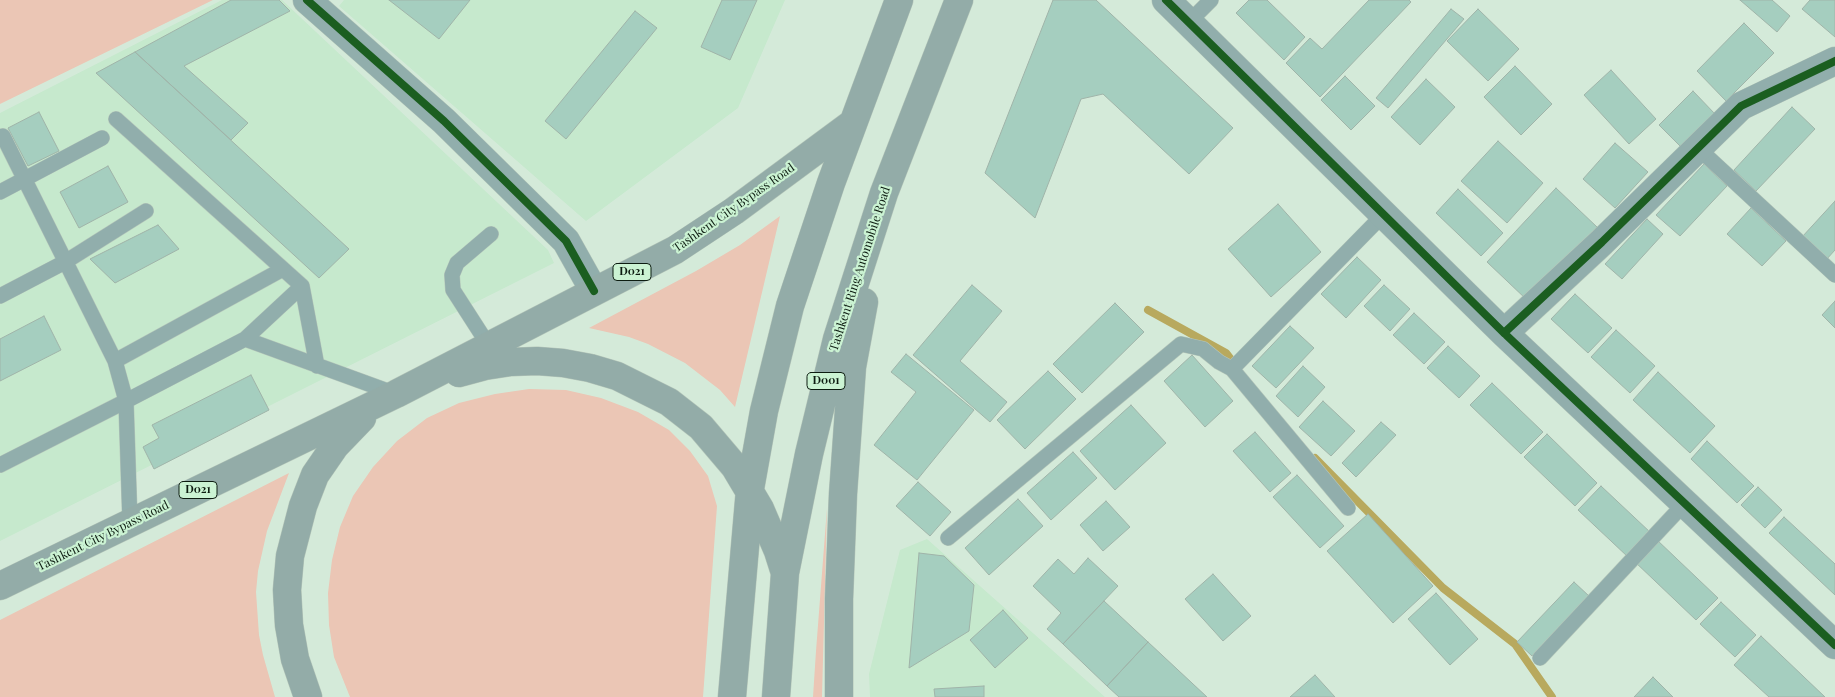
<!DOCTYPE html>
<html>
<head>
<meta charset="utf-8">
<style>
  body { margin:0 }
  canvas { display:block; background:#d4ead9 }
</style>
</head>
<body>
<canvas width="1835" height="697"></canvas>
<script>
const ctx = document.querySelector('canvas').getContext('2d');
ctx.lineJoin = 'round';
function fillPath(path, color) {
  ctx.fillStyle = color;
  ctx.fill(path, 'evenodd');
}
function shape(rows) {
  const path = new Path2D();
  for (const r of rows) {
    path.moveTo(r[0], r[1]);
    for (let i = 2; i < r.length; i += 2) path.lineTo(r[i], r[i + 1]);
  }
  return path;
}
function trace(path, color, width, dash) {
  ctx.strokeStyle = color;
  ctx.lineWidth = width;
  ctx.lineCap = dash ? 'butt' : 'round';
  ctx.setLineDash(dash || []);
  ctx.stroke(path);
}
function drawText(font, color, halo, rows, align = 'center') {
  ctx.font = font + ' "Playfair Display",serif';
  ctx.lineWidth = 4.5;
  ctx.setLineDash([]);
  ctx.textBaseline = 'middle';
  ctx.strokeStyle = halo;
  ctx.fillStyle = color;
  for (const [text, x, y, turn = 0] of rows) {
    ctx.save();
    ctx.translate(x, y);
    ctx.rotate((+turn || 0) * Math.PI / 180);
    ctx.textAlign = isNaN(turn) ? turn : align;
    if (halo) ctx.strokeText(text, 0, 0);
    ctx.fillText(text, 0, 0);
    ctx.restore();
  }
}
const built = shape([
  [222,0,282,0,548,250,554,263,0,541,0,113],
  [344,0,785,0,738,108,586,221,339,6],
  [927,539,1105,697,870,697,869,674,900,550]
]);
const green = shape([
  [0,0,213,0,0,104],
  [780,216,735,407,720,390,685,363,648,344,629,337,589,328,696,271,740,245],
  [529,389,566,390,601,398,638,412,669,430,690,451,708,476,717,506,703,697,350,697,334,657,329,625,328,593,332,560,340,527,353,496,373,467,397,441,427,418,459,403,495,394],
  [289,473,267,531,258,571,256,592,259,635,263,655,275,697,0,697,0,620],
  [827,508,822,697,813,697,816,651]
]);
const stream = shape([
  [1148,310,1226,353,1236,366],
  [1315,458,1443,588,1515,644,1552,697]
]);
const building = shape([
  [231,0,279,0,290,11,184,66,248,123,231,140,135,52,231,0],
  [389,0,470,0,439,39,389,0],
  [722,0,757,0,730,60,701,47,722,0],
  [1053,0,1096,0,1233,128,1189,174,1103,94,1081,99,1035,218,985,173,1053,0],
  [1249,0,1267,0,1305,37,1284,60,1236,13,1249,0],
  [1369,0,1409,0,1411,2,1320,97,1286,63,1310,38,1322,49,1369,0],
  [1740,0,1772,0,1790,16,1777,32,1740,0],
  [1810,0,1835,0,1835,37,1802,9,1810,0],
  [1451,9,1464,19,1388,108,1376,98,1451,9],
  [1478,9,1519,49,1488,81,1447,41,1478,9],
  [635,11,657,28,566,139,545,121,635,11],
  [1744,23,1774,53,1726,101,1697,71,1744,23],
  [135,52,349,249,319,278,96,73,135,52],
  [1515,66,1552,104,1521,135,1484,97,1515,66],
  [1611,70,1656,119,1629,144,1584,95,1611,70],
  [1345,76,1375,106,1351,130,1321,100,1345,76],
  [1426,79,1455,107,1420,145,1391,117,1426,79],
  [1693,91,1715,114,1681,147,1659,125,1693,91],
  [1792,107,1815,129,1756,191,1734,170,1792,107],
  [39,112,59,151,28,166,8,128,39,112],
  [1498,141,1543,183,1507,223,1461,181,1498,141],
  [1615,143,1648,172,1615,208,1583,179,1615,143],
  [1704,164,1727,186,1680,236,1656,215,1704,164],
  [108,166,128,202,79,228,60,192,108,166],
  [1556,188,1597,227,1527,300,1487,262,1556,188],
  [1458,189,1503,233,1481,256,1436,213,1458,189],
  [1835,201,1835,250,1826,260,1802,237,1835,201],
  [1278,204,1321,252,1271,297,1228,249,1278,204],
  [1751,208,1786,241,1762,266,1727,234,1751,208],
  [1647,219,1663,234,1622,279,1605,264,1647,219],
  [158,225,179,249,115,283,90,259,158,225],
  [1357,257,1381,280,1346,318,1321,294,1357,257],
  [972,285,1002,311,960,361,1007,402,990,422,913,355,972,285],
  [1384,285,1410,309,1390,331,1364,306,1384,285],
  [1575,294,1612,328,1588,353,1551,319,1575,294],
  [1835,301,1835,328,1822,315,1835,301],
  [1115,303,1144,332,1082,393,1053,364,1115,303],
  [1414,313,1445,342,1424,364,1393,335,1414,313],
  [44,316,61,350,0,381,0,339,44,316],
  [1290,326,1314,348,1276,388,1252,366,1290,326],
  [1616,330,1655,366,1630,393,1591,357,1616,330],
  [1448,346,1480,376,1459,398,1427,368,1448,346],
  [906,354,974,410,917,480,874,445,916,392,891,372,906,354],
  [1192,355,1233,401,1205,427,1164,381,1192,355],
  [1303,366,1325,387,1298,417,1276,396,1303,366],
  [1048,371,1076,399,1025,449,997,420,1048,371],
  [1658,372,1715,426,1690,453,1633,400,1658,372],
  [251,375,269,410,154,469,143,447,159,438,152,425,251,375],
  [1492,383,1543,432,1521,454,1470,405,1492,383],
  [1323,401,1355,431,1331,456,1299,427,1323,401],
  [1131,405,1166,443,1115,490,1080,451,1131,405],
  [1381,422,1396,435,1356,477,1342,463,1381,422],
  [1255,432,1291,473,1270,492,1233,451,1255,432],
  [1547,434,1597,483,1575,506,1524,457,1547,434],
  [1707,441,1754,486,1737,503,1691,459,1707,441],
  [1073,452,1097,478,1051,520,1027,493,1073,452],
  [1297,475,1344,526,1320,548,1273,497,1297,475],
  [918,482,951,512,930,536,896,506,918,482],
  [1601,486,1651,533,1628,557,1578,510,1601,486],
  [1758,487,1782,510,1765,528,1741,505,1758,487],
  [1018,499,1043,526,989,575,965,548,1018,499],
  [1106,501,1130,527,1103,551,1080,525,1106,501],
  [1368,514,1433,586,1393,623,1327,551,1368,514],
  [1784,517,1835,564,1835,595,1769,533,1784,517],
  [1656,539,1718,598,1696,620,1634,561,1656,539],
  [919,553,944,556,974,585,969,631,909,668,919,553],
  [1088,558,1118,586,1063,644,1047,629,1061,613,1033,586,1058,559,1074,574,1088,558],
  [1213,574,1251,616,1223,641,1185,599,1213,574],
  [1574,582,1589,596,1532,656,1517,642,1574,582],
  [1436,593,1478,639,1450,665,1408,619,1436,593],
  [1104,601,1148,642,1107,686,1063,644,1104,601],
  [1721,602,1756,635,1735,657,1700,624,1721,602],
  [1003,610,1028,638,995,668,970,640,1003,610],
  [1761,636,1825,697,1769,697,1734,665,1761,636],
  [1148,642,1207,697,1119,697,1107,686,1148,642],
  [1315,675,1335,697,1290,697,1315,675],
  [1653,677,1673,697,1634,697,1653,677],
  [984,686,984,697,935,697,934,689,984,686]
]);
const service = shape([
  [1189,22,1211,0],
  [116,119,302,286,245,339],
  [1698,148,1835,275],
  [0,192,102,138],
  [302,286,317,366],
  [0,296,65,262,146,211],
  [489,346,453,290,452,275,457,263,491,234],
  [115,361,283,269],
  [1232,369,1348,508],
  [0,465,126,401,115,361,3,136],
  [130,523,126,401,245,339,396,394],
  [948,538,1181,344,1203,349,1219,362,1232,369,1384,214],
  [1540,658,1685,503]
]);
const minor = shape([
  [307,0,444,121,566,241,594,291],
  [1166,0,1504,333,1835,645],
  [1504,333,1602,242,1741,106,1835,61]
]);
const trunk = shape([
  [459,373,485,366,511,362,537,361,563,363,590,368,617,376,669,402,701,427,735,467,760,509,778,551,785,573],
  [0,586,396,394,675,250,734,211,853,123],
  [308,697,295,659,289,625,287,590,290,556,303,506,315,475,335,446,362,418],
  [732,697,750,489,764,411,790,306,831,183,899,0],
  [776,697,785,573,809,454,837,339,884,193,959,0],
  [839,697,839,599,843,494,852,367,864,302]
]);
const cycleway = shape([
  [307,0,444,121,566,241,594,291],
  [1166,0,1504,333,1835,645],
  [1504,333,1602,242,1741,106,1835,61]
]);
const shields = [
  [632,272,38],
  [826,381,38],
  [198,490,38]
];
const shieldNames = [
  ["D021",632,272],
  ["D001",826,381],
  ["D021",198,490]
];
const streetNames = [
  ["Tashkent City Bypass Road",734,208,-35],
  ["Tashkent Ring Automobile Road",860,269,-72],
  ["Tashkent City Bypass Road",103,536,-26]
];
fillPath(built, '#c6e9cd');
fillPath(green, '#ebc6b5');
trace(stream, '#b8a95e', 8);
fillPath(building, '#a5cebf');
trace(building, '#a0b4a9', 1);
trace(service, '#b6c7ba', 16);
trace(minor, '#b6c7ba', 29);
trace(trunk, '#b6c7ba', 29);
trace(service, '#91aeac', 15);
trace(minor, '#91aeac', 28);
trace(trunk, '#93aca8', 28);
trace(cycleway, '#1b5e20', 8);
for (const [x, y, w] of shields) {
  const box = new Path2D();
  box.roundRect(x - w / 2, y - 8.5, w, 17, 4);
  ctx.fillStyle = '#cbf3d3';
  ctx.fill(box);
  trace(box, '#0d1c11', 1);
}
drawText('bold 11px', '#0d1c11', null, shieldNames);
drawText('12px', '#0d1c11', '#cbf3d3', streetNames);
</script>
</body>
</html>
